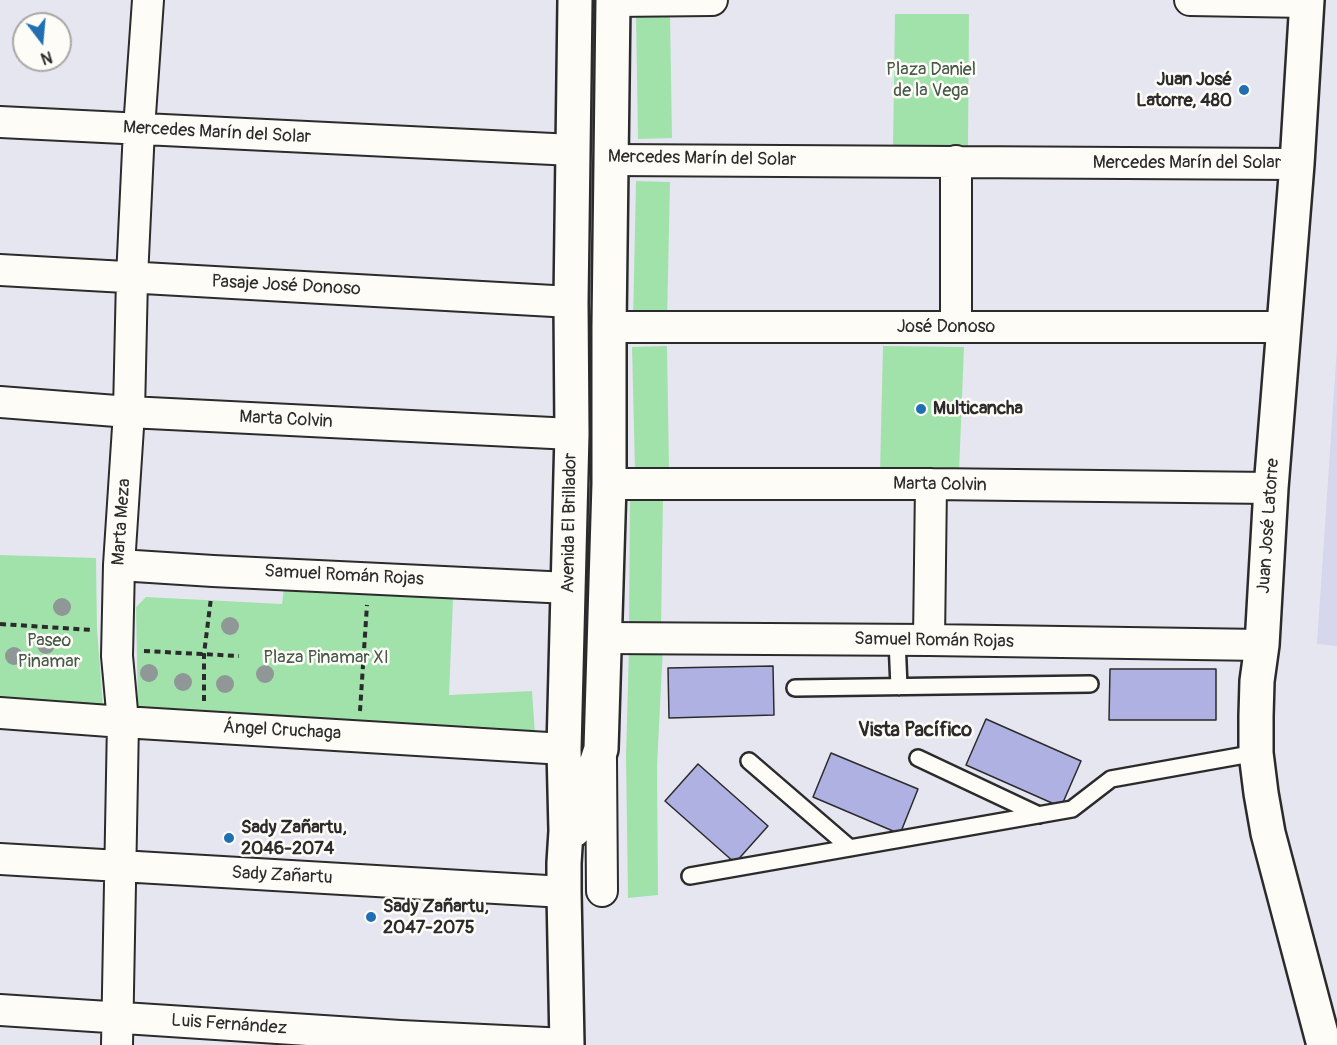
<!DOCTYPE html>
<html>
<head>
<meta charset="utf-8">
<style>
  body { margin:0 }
  #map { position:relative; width:1337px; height:1045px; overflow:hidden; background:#e6e6f1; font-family:Pangolin,sans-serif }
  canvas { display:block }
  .north { position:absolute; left:12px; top:12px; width:60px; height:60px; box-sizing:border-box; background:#fdfcf7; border:2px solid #a9a8a5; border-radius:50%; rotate:164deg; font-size:16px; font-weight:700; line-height:24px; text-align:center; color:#2b2b2b }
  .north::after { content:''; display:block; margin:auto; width:21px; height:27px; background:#1f6fb2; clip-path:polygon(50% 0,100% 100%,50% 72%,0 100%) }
</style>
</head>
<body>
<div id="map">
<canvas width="1337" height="1045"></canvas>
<div class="north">N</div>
</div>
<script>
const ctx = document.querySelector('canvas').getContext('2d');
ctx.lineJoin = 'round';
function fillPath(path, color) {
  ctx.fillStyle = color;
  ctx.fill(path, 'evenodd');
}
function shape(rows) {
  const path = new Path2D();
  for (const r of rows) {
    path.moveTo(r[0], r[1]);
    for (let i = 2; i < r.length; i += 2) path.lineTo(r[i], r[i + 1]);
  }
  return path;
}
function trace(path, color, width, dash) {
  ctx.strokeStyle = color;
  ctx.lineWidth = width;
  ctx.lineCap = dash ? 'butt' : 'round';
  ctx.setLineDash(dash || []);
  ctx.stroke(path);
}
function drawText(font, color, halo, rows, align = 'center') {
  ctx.font = font + ' Pangolin,sans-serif';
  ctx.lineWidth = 5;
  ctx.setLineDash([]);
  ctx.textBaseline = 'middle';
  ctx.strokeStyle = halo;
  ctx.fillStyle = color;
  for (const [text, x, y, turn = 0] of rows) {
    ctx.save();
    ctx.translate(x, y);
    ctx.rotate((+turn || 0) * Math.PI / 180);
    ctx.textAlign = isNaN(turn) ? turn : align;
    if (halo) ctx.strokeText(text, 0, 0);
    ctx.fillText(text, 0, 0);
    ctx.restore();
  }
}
const built = shape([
  [1337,347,1337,646,1317,644]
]);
const green = shape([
  [670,14,672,138,638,139,636,15],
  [895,14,969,14,968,146,893,146],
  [636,181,670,182,667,322,633,321],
  [667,346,669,470,635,471,632,347],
  [883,346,964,347,959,472,880,471],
  [630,496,663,496,661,630,629,629],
  [0,555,96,558,97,629,103,706,0,702],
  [284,588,453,599,449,695,532,691,535,734,138,713,136,607,146,597,282,604],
  [663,647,657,766,658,895,628,898,626,756,629,648]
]);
const building = shape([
  [773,666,774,715,669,718,668,668,773,666],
  [1110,669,1216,669,1216,720,1109,720,1110,669],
  [986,719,1081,761,1061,807,966,765,986,719],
  [831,753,918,789,900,834,813,797,831,753],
  [698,764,768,826,735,863,665,801,698,764]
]);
const path = shape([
  [0,624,92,630],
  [144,651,239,656],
  [204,701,204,654,211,598],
  [360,711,367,605]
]);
const lane = shape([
  [897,640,899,687],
  [795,688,1090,684],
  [918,758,1039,815],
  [749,761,850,848],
  [690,876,1072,809,1111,779,1256,753]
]);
const street = shape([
  [1190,0,1307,2],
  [613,1,712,0],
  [0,122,573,150],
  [611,160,1297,164],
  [956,161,956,326],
  [0,270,571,302],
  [609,327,1284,327],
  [0,402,129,412,572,434],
  [609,484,931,484,1271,488],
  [119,565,213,571,569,588],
  [605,638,929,640,1262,645],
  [929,640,931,484],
  [0,713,123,722,564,749],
  [601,759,602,891],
  [0,859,564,892],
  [0,1010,400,1036,567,1044],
  [117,1045,123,722,117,656,119,565,129,412,132,278,139,129,148,0]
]);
const secondary = shape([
  [1307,0,1297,164,1271,488,1262,645,1257,681,1256,716,1256,753,1261,793,1268,833,1324,1045],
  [574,830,601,749,609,484,609,327,613,0],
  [567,1045,564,892,564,863,566,831,564,749,572,434,571,302,575,0]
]);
const trees = [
  [62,607],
  [230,626],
  [46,645],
  [14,656],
  [149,673],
  [265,674],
  [183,682],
  [225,684]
];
const markers = [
  [1244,90,6,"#1f6fb2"],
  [921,409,6,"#1f6fb2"],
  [229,838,6,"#1f6fb2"],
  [371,917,6,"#1f6fb2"]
];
const parkNames = [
  ["Plaza Daniel",931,70],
  ["de la Vega",931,91],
  ["Paseo",49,641],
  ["Pinamar",49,662],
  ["Plaza Pinamar XI",326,658]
];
const poiNames = [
  ["Juan José",1232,80,"right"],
  ["Latorre, 480",1232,101,"right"],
  ["Multicancha",933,409],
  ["Sady Zañartu,",241,828],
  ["2046-2074",241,849],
  ["Sady Zañartu,",383,907],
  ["2047-2075",383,928]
];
const streetNames = [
  ["Mercedes Marín del Solar",217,133,3],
  ["Mercedes Marín del Solar",702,159,1],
  ["Mercedes Marín del Solar",1187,163],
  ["Pasaje José Donoso",286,286,3],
  ["José Donoso",946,327],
  ["Marta Colvin",286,420,3],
  ["Marta Colvin",940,485,1],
  ["Marta Meza",122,522,-86],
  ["Avenida El Brillador",570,523,-89],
  ["Juan José Latorre",1269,526,-86],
  ["Samuel Román Rojas",344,576,3],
  ["Samuel Román Rojas",934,641,1],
  ["Ángel Cruchaga",282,731,3],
  ["Sady Zañartu",282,876,3],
  ["Luis Fernández",229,1025,4]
];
const neighbourhoodNames = [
  ["Vista Pacífico",915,731]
];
fillPath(built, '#d6d6ec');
fillPath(green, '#a1e2ab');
fillPath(building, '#afb1e2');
trace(building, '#2b2b2b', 1.5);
trace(lane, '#2b2b2b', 20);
trace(street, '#2b2b2b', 34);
trace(secondary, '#2b2b2b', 38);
trace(path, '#2b2b2b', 4, [6, 4.5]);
trace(lane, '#fdfcf7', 15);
trace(street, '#fdfcf7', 30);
trace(secondary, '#fdfcf7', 33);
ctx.fillStyle = '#8f9896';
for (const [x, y] of trees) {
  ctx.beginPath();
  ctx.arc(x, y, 9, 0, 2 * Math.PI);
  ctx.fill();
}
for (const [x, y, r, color] of markers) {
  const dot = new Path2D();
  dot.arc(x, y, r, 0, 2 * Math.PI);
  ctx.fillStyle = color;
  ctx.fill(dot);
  trace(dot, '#fdfcf7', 2);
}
drawText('18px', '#48594b', '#fdfcf7', parkNames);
drawText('bold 18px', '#2b2b2b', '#fdfcf7', poiNames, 'left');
drawText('18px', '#2b2b2b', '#fdfcf7', streetNames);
drawText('bold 20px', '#2b2b2b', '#fdfcf7', neighbourhoodNames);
</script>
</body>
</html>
